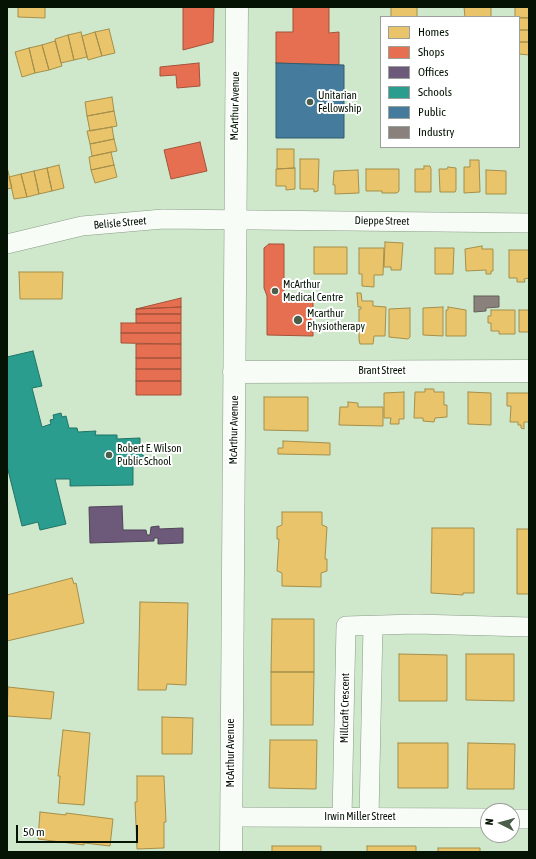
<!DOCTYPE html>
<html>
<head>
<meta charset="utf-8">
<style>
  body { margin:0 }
  #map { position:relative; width:536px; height:859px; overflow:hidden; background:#cfe8cc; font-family:"Asap Condensed",sans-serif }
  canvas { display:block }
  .frame { position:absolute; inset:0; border:8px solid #041303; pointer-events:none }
  .legend { position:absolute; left:380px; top:16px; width:140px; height:132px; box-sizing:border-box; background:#fff; border:1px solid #9ba19a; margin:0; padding:5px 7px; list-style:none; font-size:12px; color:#041303 }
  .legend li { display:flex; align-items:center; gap:8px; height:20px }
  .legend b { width:20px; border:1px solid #9ba19a }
  .north { position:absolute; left:480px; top:803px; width:40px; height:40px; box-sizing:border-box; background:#fff; border:1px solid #9ba19a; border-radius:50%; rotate:276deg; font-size:11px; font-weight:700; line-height:16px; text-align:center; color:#041303 }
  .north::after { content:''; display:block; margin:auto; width:14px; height:18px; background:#4b5e49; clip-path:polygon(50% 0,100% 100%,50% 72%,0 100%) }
  .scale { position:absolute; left:16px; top:825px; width:122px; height:18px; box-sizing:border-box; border:2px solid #041303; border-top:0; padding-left:5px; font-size:12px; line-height:14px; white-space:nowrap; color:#041303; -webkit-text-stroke:3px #fff; paint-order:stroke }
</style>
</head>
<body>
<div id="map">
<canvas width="536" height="859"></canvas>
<div class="frame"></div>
<ul class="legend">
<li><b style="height:11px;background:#e9c46a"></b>Homes</li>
<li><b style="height:11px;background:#e76f51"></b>Shops</li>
<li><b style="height:11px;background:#6d597a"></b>Offices</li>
<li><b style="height:11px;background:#2a9d8f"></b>Schools</li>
<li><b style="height:11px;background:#457b9d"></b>Public</li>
<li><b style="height:11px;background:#8a817c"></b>Industry</li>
</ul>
<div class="north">N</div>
<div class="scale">50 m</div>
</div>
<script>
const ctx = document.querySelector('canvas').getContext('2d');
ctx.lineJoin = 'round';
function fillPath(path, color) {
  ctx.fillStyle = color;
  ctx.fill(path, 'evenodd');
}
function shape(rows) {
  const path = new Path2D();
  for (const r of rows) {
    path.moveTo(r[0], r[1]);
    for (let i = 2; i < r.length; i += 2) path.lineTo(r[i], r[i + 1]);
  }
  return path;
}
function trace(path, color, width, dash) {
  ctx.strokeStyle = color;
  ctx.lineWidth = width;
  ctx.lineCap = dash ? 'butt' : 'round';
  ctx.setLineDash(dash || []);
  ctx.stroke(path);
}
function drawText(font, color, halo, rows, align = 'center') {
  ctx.font = font + ' "Asap Condensed",sans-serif';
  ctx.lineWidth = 4;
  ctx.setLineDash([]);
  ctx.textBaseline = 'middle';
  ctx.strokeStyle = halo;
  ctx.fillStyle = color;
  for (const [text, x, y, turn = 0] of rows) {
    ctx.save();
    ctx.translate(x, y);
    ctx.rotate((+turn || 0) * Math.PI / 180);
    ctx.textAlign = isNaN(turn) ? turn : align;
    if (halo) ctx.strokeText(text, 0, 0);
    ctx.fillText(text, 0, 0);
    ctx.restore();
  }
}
const homes = shape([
  [18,7,45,7,45,18,18,17,18,7],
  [391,7,417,7,417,17,391,17,391,7],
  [464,7,491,7,491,17,465,17,464,7],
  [515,7,529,7,529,18,515,17,515,7],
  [519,18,529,18,529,30,519,30,519,18],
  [109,29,115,53,102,56,95,32,109,29],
  [519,30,529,30,529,42,519,42,519,30],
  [81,32,87,57,74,60,68,35,81,32],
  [95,32,102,56,88,60,82,36,95,32],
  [68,35,74,60,61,63,55,39,68,35],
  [55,41,62,66,49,70,42,45,55,41],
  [519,42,529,42,529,55,519,54,519,42],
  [42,45,49,70,35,73,29,48,42,45],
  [29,48,35,73,22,77,15,52,29,48],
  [112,97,114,111,87,116,85,102,112,97],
  [114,111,117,126,90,131,87,116,114,111],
  [112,127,114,139,90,144,87,131,112,127],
  [114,139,117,151,92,156,90,144,114,139],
  [277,149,294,149,294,168,277,169,277,149],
  [111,152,114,165,91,170,89,157,111,152],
  [300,159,319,159,318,191,314,192,314,189,300,189,300,159],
  [470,160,479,160,480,192,464,193,464,167,470,167,470,160],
  [59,165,64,188,52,191,47,168,59,165],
  [114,165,117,177,95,183,91,170,114,165],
  [424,166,430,166,431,169,431,192,415,192,415,169,424,169,424,166],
  [7,167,12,188,7,189,7,167],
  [448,167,456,168,456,190,455,192,440,192,439,169,447,169,448,167],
  [47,168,52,191,39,194,34,171,47,168],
  [295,168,295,189,286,190,286,186,276,186,276,169,295,168],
  [366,169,399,169,399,191,397,193,382,193,382,191,366,191,366,169],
  [358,170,359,193,335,194,335,185,333,185,334,171,358,170],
  [486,170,506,171,506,194,486,194,486,170],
  [34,171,39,194,27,197,21,174,34,171],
  [21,174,27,197,14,199,9,177,21,174],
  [385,242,403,243,401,270,391,270,391,267,384,267,385,242],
  [482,246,482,249,493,249,493,271,491,271,491,274,486,274,486,270,466,271,465,249,482,246],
  [314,247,347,247,347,274,314,274,314,247],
  [359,248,384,248,383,275,374,275,374,287,362,286,362,274,359,274,359,248],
  [435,248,454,248,453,274,435,274,435,248],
  [509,250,529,250,529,278,524,279,525,282,517,282,517,278,509,278,509,250],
  [19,272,63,272,62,299,20,299,19,272],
  [357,293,361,293,362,301,373,301,373,306,386,307,385,336,374,336,373,344,360,344,359,340,359,309,361,309,361,307,358,307,357,293],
  [443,307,443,336,423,335,423,308,443,307],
  [448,307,466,310,466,336,446,336,446,310,448,310,448,307],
  [410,308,410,337,408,339,389,337,389,309,410,308],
  [491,310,515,310,515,334,499,334,499,331,491,331,491,323,488,323,488,316,491,316,491,310],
  [519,310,529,310,529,332,519,332,519,310],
  [425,389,434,389,434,392,444,392,444,405,447,405,447,417,435,418,434,422,423,421,423,418,414,418,415,392,425,392,425,389],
  [404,392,404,419,399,419,399,424,390,424,391,418,384,418,384,393,404,392],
  [468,392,491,393,491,425,468,424,468,392],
  [507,393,529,393,529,422,524,422,524,429,521,428,521,425,518,425,518,422,510,422,511,406,507,406,507,393],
  [264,397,308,397,308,431,264,430,264,397],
  [348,402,358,403,358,407,383,407,383,426,339,425,340,407,348,407,348,402],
  [283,441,330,443,330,455,278,454,278,448,283,448,283,441],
  [282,512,322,512,322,525,327,527,325,559,327,559,327,571,321,573,321,587,282,586,282,573,277,571,279,539,277,539,277,527,282,525,282,512],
  [432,528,474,528,474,593,463,593,463,595,431,593,432,528],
  [517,529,529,529,529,595,528,594,517,594,517,529],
  [72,578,74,584,76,583,84,623,7,641,7,595,72,578],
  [140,602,188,603,186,685,167,684,166,690,138,690,140,602],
  [272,619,314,619,314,672,271,672,272,619],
  [399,654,447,655,447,701,399,701,399,654],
  [466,654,514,654,514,701,466,700,466,654],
  [271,672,314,672,313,725,271,725,271,672],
  [8,687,54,692,51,719,7,716,8,687],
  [162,717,193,718,192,754,162,754,162,717],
  [63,730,90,733,84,805,58,803,60,776,58,776,63,730],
  [270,740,317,740,316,789,269,788,270,740],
  [398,743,448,743,448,788,398,788,398,743],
  [468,743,515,744,514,789,467,789,468,743],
  [137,776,164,776,166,822,164,822,164,848,137,849,135,802,137,802,137,776],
  [40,812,66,815,66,813,113,819,110,846,84,843,84,845,38,839,40,812],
  [272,846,321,846,321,852,272,852,272,846],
  [367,846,416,846,416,852,367,852,367,846],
  [438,848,480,848,480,852,438,852,438,848]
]);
const shops = shape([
  [183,7,214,7,213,42,183,50,183,7],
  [293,7,329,7,329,33,339,32,339,65,276,63,276,32,293,32,293,7],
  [199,63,200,86,177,88,176,75,160,76,160,67,199,63],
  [200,142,207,171,171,179,164,150,200,142],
  [269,244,284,244,284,295,313,295,313,336,267,335,267,296,264,288,264,248,269,244],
  [181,298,181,307,136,309,181,298],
  [181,307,181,314,136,314,136,309,181,307],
  [136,314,181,314,181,323,136,323,136,314],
  [121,323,181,323,181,333,121,333,121,323],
  [121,333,181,333,181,344,121,343,121,333],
  [136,344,181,344,181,358,136,358,136,344],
  [136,358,181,358,181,369,136,369,136,358],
  [136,369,181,369,181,381,136,381,136,369],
  [136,381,181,381,181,395,136,395,136,381]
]);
const offices = shape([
  [122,506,123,530,146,530,147,535,150,535,151,527,159,526,159,529,183,528,183,543,158,544,158,538,154,538,154,541,90,543,89,507,122,506]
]);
const schools = shape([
  [33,351,42,386,32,388,42,427,51,424,50,420,54,419,53,415,61,413,62,417,66,416,69,428,77,428,78,432,96,431,95,435,117,435,117,439,140,438,140,446,142,447,142,455,144,456,143,464,133,464,133,485,70,486,70,479,55,479,66,524,40,530,38,522,22,526,7,466,7,357,33,351]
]);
const public = shape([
  [276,63,344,65,344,138,276,138,276,63]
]);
const industry = shape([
  [474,296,499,296,499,307,486,308,486,311,474,312,474,296]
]);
const street = shape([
  [7,244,82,226,163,219,529,223],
  [231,817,488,818],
  [342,817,346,626,416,624,529,627],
  [369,817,373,626],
  [512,819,529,819]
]);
const secondary = shape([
  [234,372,529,371],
  [231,852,237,7]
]);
const markers = [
  [310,102,4,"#4b5e49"],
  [275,291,4,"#4b5e49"],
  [298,320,5,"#4b5e49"],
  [109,455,4,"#4b5e49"]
];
const poiNames = [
  ["Unitarian",318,96],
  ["Fellowship",318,109],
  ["McArthur",283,285],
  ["Medical Centre",283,298],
  ["Mcarthur",307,314],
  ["Physiotherapy",307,327],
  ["Robert E. Wilson",117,449],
  ["Public School",117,462]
];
const streetNames = [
  ["McArthur Avenue",235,106,-89],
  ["Dieppe Street",382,221,1],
  ["Belisle Street",120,223,-5],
  ["Brant Street",382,371],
  ["McArthur Avenue",234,430,-89],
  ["Millcraft Crescent",345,708,-89],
  ["McArthur Avenue",231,753,-90],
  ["Irwin Miller Street",360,817]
];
fillPath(homes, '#e9c46a');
trace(homes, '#a48f4b', 1);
fillPath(shops, '#e76f51');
trace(shops, '#a3533a', 1);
fillPath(offices, '#6d597a');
trace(offices, '#4e4456', 1);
fillPath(schools, '#2a9d8f');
trace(schools, '#1f7465', 1);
fillPath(public, '#457b9d');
trace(public, '#325c6f', 1);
fillPath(industry, '#8a817c');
trace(industry, '#626058', 1);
trace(street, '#889c86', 20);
trace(secondary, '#889c86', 23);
trace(street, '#f8fcf7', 19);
trace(secondary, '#f8fcf7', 22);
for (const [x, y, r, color] of markers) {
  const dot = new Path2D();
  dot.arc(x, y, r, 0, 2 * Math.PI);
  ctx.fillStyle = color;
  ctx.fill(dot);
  trace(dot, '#fff', 1.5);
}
drawText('11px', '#041303', '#fff', poiNames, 'left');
drawText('11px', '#041303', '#fff', streetNames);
</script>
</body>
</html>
